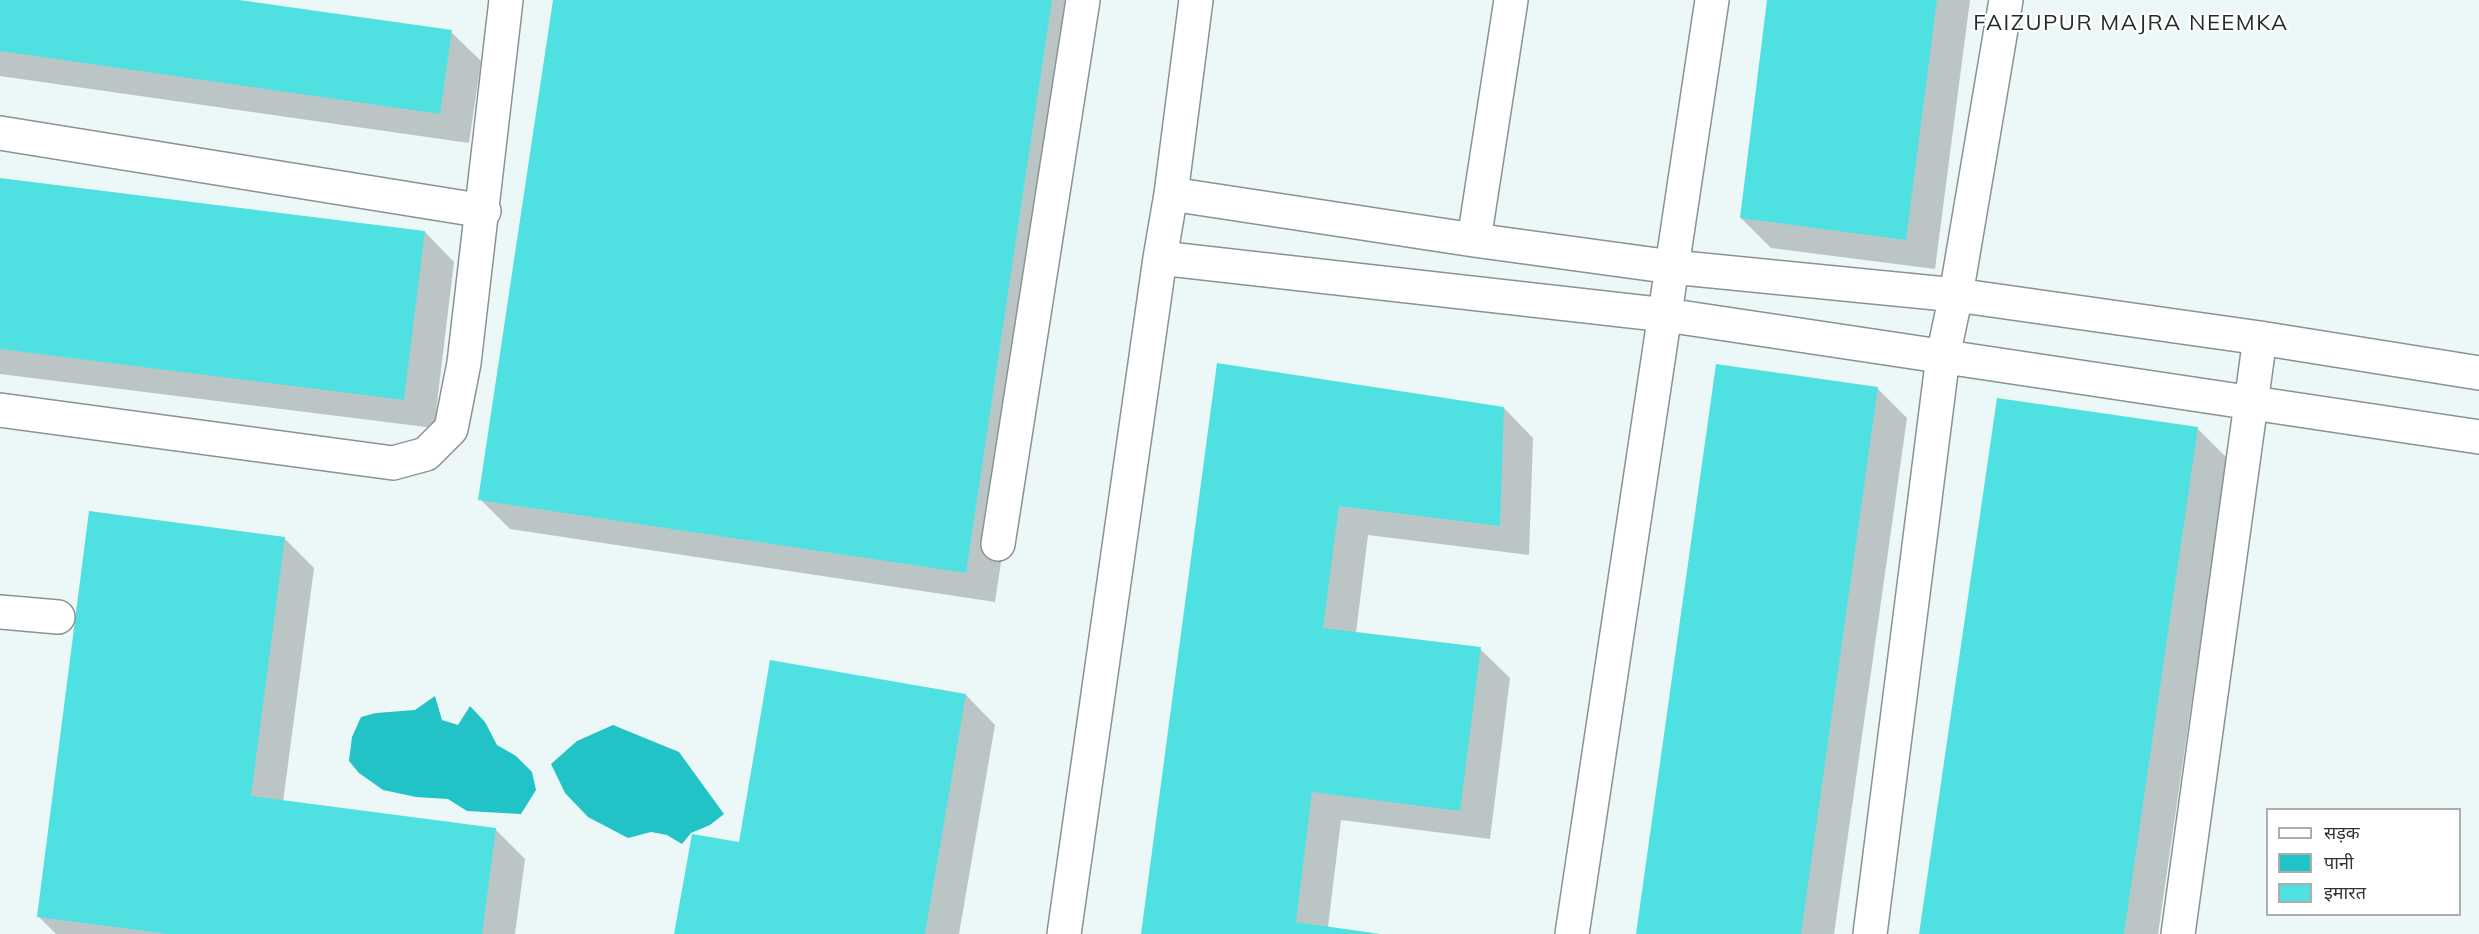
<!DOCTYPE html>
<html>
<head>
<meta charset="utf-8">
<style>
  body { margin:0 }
  #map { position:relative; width:2479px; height:934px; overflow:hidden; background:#ecf7f7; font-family:Mulish,"Noto Sans Devanagari",sans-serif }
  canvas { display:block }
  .legend { position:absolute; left:2266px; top:808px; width:195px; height:108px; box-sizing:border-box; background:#fff; border:2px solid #acaeae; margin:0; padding:8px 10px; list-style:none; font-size:18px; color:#303434 }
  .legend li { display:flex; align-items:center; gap:12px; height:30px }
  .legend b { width:30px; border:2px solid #acaeae }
</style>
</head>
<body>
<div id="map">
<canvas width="2479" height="934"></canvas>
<ul class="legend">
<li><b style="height:8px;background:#fff"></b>सड़क</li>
<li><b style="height:16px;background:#22c3c6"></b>पानी</li>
<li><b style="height:16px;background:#4fe0e2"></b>इमारत</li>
</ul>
</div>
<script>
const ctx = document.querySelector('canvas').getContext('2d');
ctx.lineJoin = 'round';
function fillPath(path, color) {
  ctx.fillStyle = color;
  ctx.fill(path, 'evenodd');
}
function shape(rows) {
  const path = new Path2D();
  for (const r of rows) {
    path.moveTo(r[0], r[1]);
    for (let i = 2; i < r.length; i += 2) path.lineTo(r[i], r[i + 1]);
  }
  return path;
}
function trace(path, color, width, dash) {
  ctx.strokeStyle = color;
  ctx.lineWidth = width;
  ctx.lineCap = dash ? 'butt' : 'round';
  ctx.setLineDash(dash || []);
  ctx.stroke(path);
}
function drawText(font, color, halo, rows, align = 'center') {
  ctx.font = font + ' Mulish,sans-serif';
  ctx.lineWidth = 4.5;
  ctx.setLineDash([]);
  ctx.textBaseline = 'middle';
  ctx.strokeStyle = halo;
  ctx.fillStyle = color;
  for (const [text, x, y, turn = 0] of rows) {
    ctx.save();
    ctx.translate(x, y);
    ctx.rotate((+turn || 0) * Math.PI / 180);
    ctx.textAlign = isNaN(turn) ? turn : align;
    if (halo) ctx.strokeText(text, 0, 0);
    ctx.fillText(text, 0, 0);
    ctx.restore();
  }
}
const water = shape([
  [435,696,442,720,458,725,470,706,485,722,497,745,516,756,532,772,536,790,521,814,467,811,448,799,416,797,383,790,359,773,349,761,352,737,361,717,376,713,415,710],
  [613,725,679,752,724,814,710,825,691,833,682,844,667,835,651,832,628,838,588,817,565,793,551,764,577,741]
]);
const shadow = shape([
  [0,0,228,0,451,32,481,61,469,143,0,76],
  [554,0,1085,0,995,602,510,529,480,499],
  [1769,0,1970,0,1935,269,1771,248,1741,218],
  [0,179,425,232,454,262,434,428,0,374],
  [1219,365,1504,408,1533,438,1529,555,1368,535,1356,633,1480,649,1510,678,1490,839,1341,820,1328,927,1379,934,1143,934],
  [1877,388,1907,418,1834,934,1638,934],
  [2198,429,2227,458,2158,934,1920,934],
  [284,538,314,568,283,802,495,829,525,859,515,934,56,934,38,916],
  [966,695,995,725,959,934,676,934,741,844]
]);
const building = shape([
  [0,0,239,0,452,30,440,114,0,51],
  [553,0,1052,0,966,573,478,500],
  [1767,0,1937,0,1906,240,1740,218],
  [0,178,425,231,404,400,0,349],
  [1217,363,1504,407,1500,526,1339,506,1323,628,1481,647,1460,811,1312,792,1296,922,1380,934,1141,934],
  [1716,364,1878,387,1801,934,1636,934],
  [1997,398,2198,427,2124,934,1919,934],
  [89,511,285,537,251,796,496,828,482,934,169,934,37,917],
  [770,660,966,694,925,934,674,934,692,834,739,842]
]);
const minor = shape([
  [0,133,484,211],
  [1171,194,1474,240,1672,267,1956,295,2260,338,2479,373],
  [1474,240,1511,0],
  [1160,258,1666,315,2479,437],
  [0,410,393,463,426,454,451,429,464,363,506,0],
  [998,544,1083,0],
  [0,612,58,617],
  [1064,934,1160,258,1171,194,1196,0],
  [1572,934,1712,0],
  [1870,934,1943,356,1956,295,2006,0],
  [2178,934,2260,338]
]);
const neighbourhoodNames = [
  ["FAIZUPUR MAJRA NEEMKA",2131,23]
];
fillPath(water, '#22c3c6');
fillPath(shadow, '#0003');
fillPath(building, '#4fe0e2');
trace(minor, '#899393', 36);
trace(minor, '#fff', 33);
ctx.letterSpacing = '1.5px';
drawText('22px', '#232b2b', '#fff', neighbourhoodNames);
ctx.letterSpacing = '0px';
</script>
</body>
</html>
